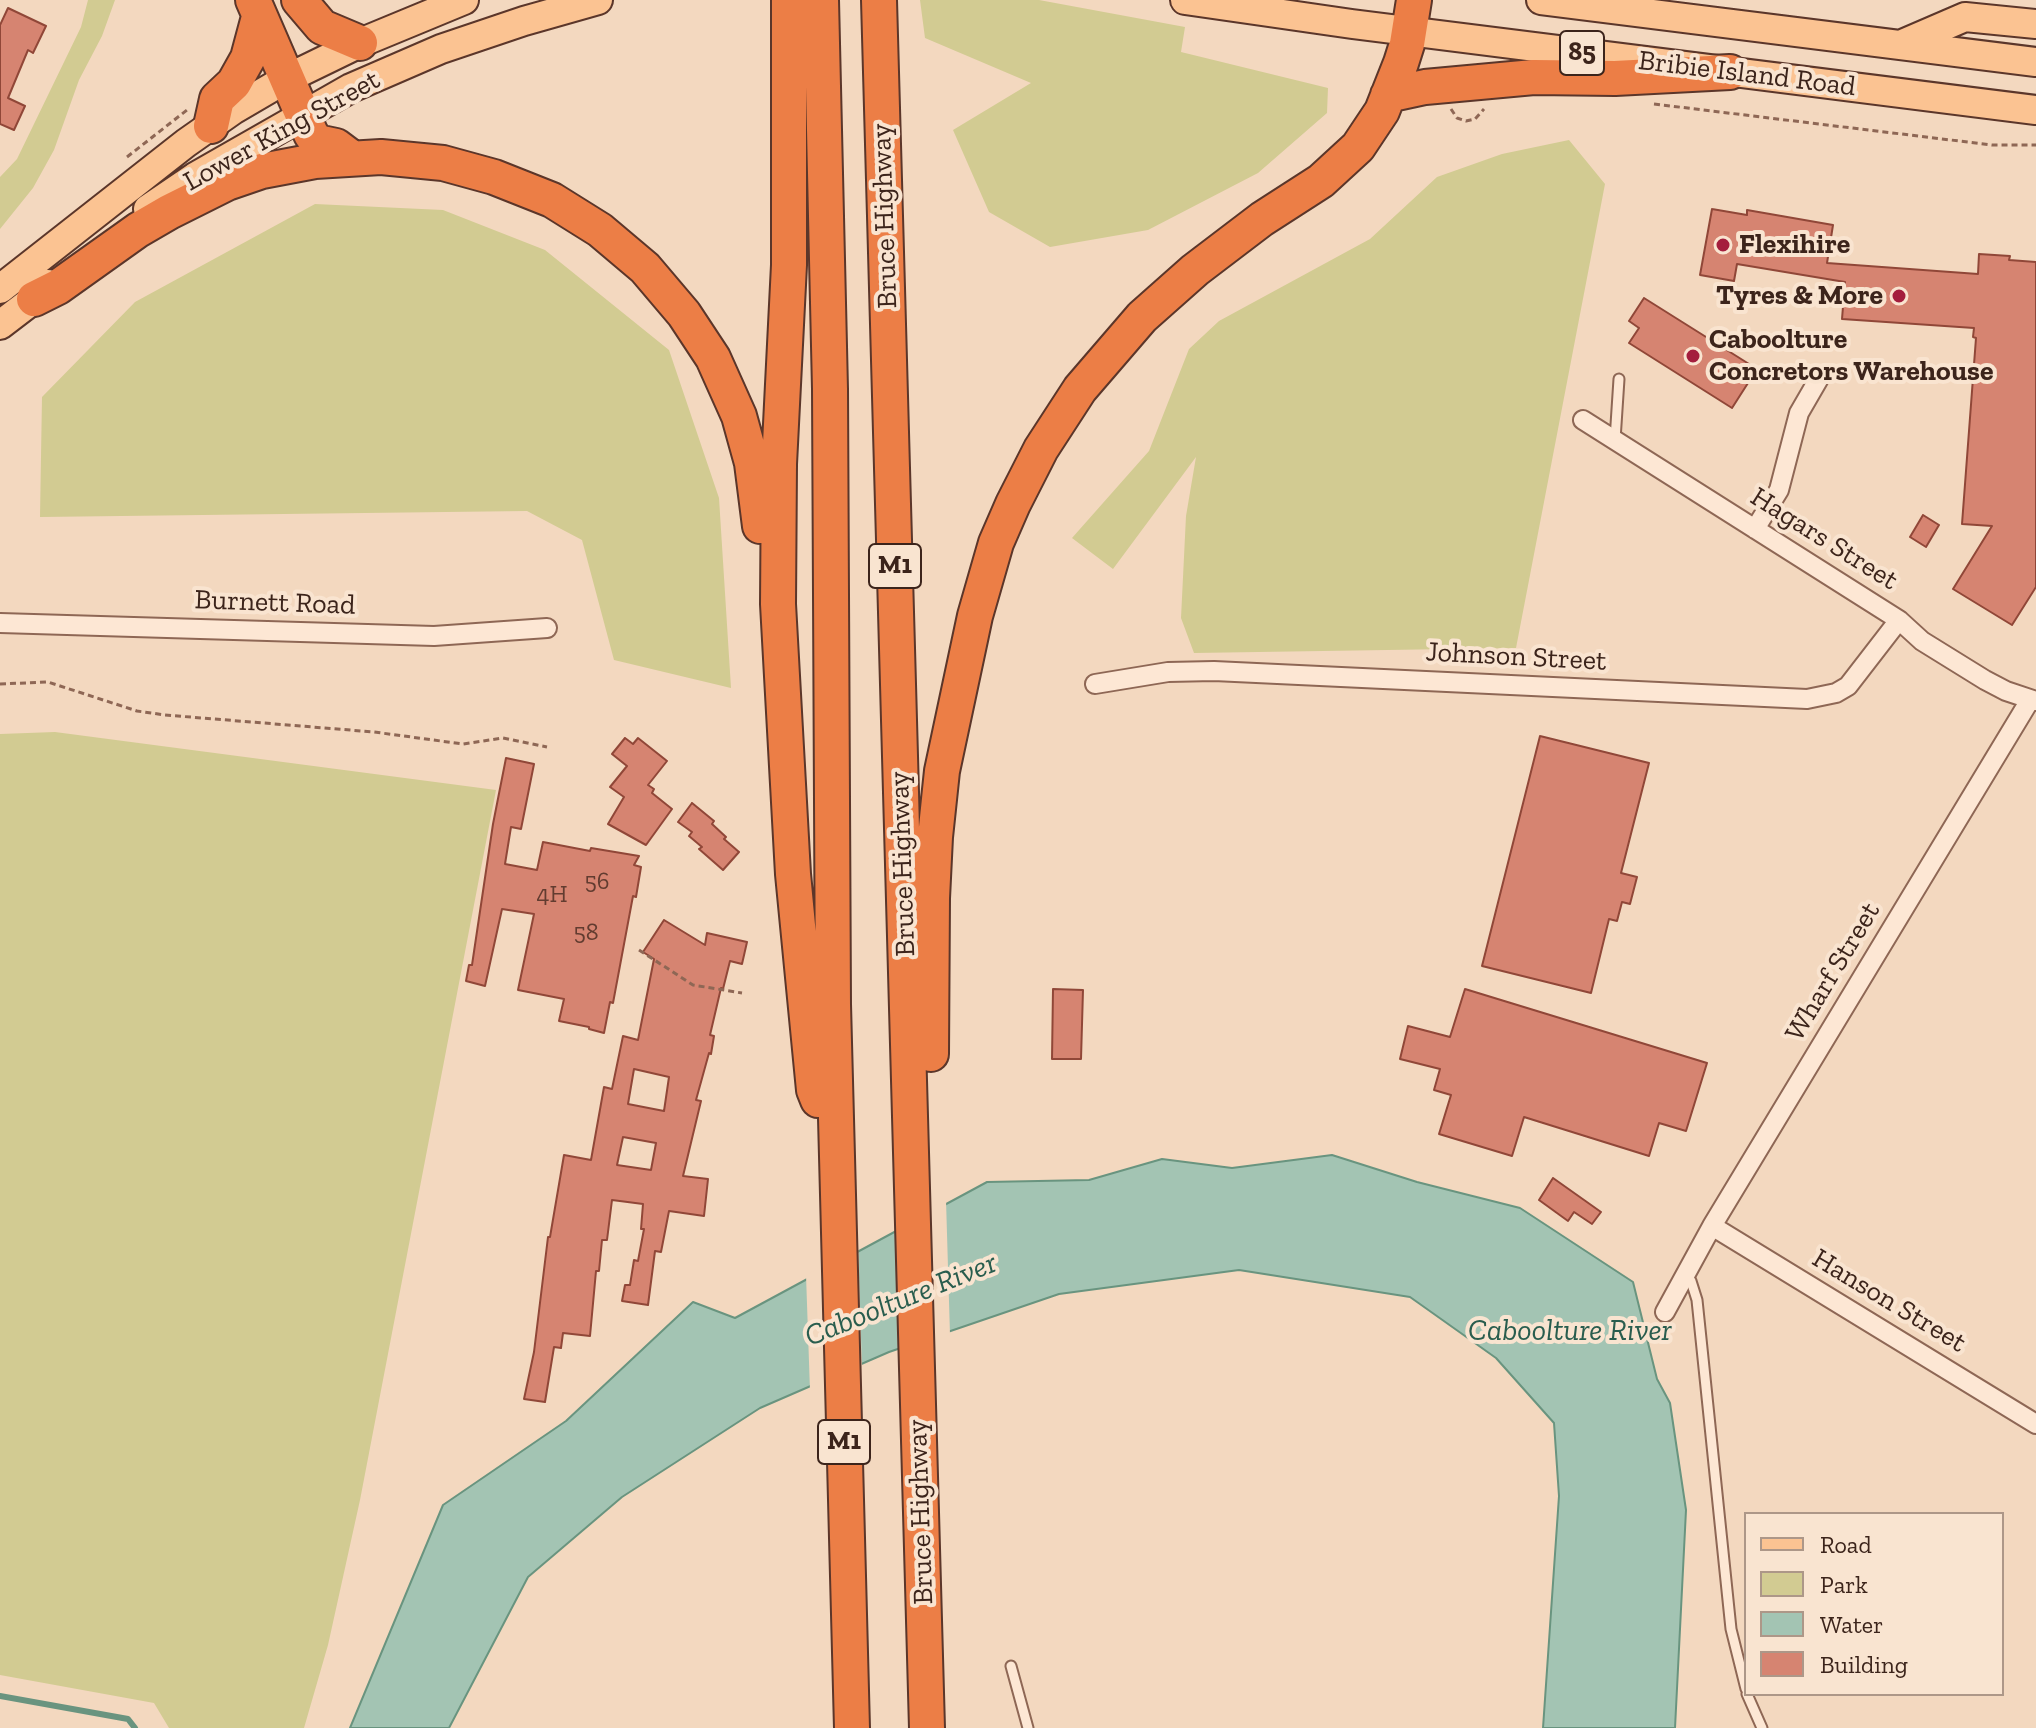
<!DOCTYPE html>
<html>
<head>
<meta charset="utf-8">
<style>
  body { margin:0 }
  #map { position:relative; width:2036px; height:1728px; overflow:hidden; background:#f3d8bf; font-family:"Zilla Slab",serif }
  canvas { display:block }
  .legend { position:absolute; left:1744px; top:1512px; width:260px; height:184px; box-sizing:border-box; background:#f9e4d0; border:2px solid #ad9788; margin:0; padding:10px 14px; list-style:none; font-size:24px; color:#3c241b }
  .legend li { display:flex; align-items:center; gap:16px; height:40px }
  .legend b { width:40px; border:2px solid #ad9788 }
</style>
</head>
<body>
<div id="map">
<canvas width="2036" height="1728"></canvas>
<ul class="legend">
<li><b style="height:10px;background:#fbc392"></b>Road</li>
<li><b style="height:22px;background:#d2cb92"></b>Park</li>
<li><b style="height:22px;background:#a3c4b3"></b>Water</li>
<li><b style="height:22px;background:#d68471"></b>Building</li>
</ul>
</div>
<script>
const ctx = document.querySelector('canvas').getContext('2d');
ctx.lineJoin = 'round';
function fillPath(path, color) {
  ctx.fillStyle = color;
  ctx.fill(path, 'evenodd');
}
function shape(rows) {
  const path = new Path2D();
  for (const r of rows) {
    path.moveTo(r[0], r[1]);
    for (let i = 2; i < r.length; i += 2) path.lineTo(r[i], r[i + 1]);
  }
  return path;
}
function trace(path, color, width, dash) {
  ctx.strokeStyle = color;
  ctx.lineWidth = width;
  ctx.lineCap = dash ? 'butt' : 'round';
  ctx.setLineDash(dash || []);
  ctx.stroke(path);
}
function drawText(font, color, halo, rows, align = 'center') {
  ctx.font = font + ' "Zilla Slab",serif';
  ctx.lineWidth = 8;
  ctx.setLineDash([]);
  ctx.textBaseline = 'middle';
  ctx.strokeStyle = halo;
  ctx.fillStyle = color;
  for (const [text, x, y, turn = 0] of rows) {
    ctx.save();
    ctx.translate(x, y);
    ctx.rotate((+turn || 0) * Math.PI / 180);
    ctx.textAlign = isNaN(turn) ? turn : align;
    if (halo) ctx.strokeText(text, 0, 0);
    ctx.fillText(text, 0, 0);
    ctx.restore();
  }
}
const green = shape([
  [88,0,115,0,102,36,79,80,54,150,33,188,0,229,0,177,17,159,81,27],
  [920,0,1039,0,1185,27,1181,52,1328,88,1327,113,1258,173,1148,230,1050,247,989,212,953,130,1031,83,925,38],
  [1569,140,1605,184,1516,648,1194,653,1181,618,1186,516,1196,457,1113,569,1072,538,1149,451,1189,349,1219,321,1370,239,1437,177,1502,154],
  [315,204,443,210,545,250,669,350,719,498,731,688,614,660,582,540,527,511,40,517,42,397,135,302],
  [55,732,496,790,360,1500,328,1645,304,1728,169,1728,154,1703,0,1675,0,734]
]);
const water = shape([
  [1332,1155,1417,1182,1520,1208,1633,1282,1657,1379,1670,1403,1686,1510,1675,1728,1543,1728,1559,1496,1554,1423,1496,1358,1410,1297,1239,1270,1059,1294,889,1352,760,1408,622,1497,528,1577,449,1728,350,1728,443,1505,566,1421,693,1302,735,1318,987,1182,1089,1180,1162,1159,1232,1168,1332,1155]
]);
const pier = shape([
  [946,1200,950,1335,899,1353,895,1227],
  [858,1247,862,1368,810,1391,806,1275]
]);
const stream = shape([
  [0,1696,128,1719,135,1728]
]);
const building = shape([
  [8,8,46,26,33,53,28,50,8,98,25,106,14,130,0,124,0,25,8,8],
  [1712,209,1747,215,1747,210,1833,225,1827,263,1978,274,1979,254,2010,256,2009,260,2036,262,2036,587,2012,625,1953,589,1992,526,1962,524,1976,338,1973,337,1974,328,1842,319,1845,282,1737,264,1734,281,1700,275,1712,209],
  [1644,298,1757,369,1732,408,1629,343,1639,328,1629,321,1644,298],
  [1923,515,1939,525,1926,547,1910,537,1923,515],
  [1540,736,1649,763,1621,873,1637,877,1630,904,1622,902,1617,921,1609,919,1591,993,1482,966,1540,736],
  [625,738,633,744,638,738,667,761,648,785,654,789,652,793,672,809,646,845,608,824,624,797,610,787,627,766,612,754,625,738],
  [506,758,534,764,521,829,511,827,505,864,537,870,543,842,590,851,591,848,639,856,634,865,641,867,636,897,633,896,613,1003,610,1002,604,1033,589,1029,589,1027,559,1021,564,999,518,990,534,914,502,909,485,986,466,981,469,965,472,965,493,824,506,758],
  [692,803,714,821,712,824,726,837,724,839,739,852,723,870,699,849,702,847,689,836,692,832,678,822,692,803],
  [664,920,705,945,707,933,747,942,742,964,730,961,723,989,721,988,710,1035,714,1036,711,1054,709,1053,696,1100,701,1101,683,1176,708,1179,704,1216,669,1211,661,1252,655,1251,648,1305,622,1301,625,1285,630,1285,634,1260,638,1261,644,1229,641,1229,643,1204,612,1200,607,1240,602,1240,599,1271,596,1271,590,1336,563,1333,561,1348,554,1347,545,1402,524,1399,534,1352,548,1237,550,1237,564,1155,591,1160,604,1087,612,1089,623,1036,638,1040,654,959,643,952,664,920],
  [634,1069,669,1077,664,1111,628,1104,634,1069],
  [623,1137,656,1143,651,1170,617,1165,623,1137],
  [1053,989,1083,990,1081,1059,1052,1059,1053,989],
  [1465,989,1707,1063,1686,1131,1659,1123,1649,1156,1524,1117,1512,1156,1439,1134,1451,1095,1434,1090,1440,1069,1400,1059,1408,1026,1450,1037,1465,989],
  [1553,1178,1601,1212,1592,1224,1574,1212,1568,1221,1539,1200,1553,1178]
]);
const path = shape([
  [1654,104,1992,145,2036,145],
  [1451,109,1457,118,1466,121,1475,119,1484,109],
  [127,157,187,110],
  [0,684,48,682,137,711,165,715,374,732,463,744,503,738,547,747],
  [639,950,693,985,742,993]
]);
const lane = shape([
  [1615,440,1619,379],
  [1686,1274,1691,1281,1697,1300,1731,1629,1746,1689],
  [1011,1666,1028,1728],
  [1747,1694,1762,1728]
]);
const street = shape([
  [1583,420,1899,620,1922,641,1985,680,2006,691,2036,701],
  [1755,529,1779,490,1799,413,1821,375],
  [0,623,434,636,547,628],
  [1095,684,1168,672,1214,671,1807,699,1836,693,1848,686,1899,620],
  [1712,1226,2036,1424],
  [1665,1312,1712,1226,2030,700]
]);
const primary = shape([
  [1185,0,1352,24,2036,110],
  [1541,0,2036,62],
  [1900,45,1965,17,2036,24],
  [148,209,195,177,351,88,441,49,524,21,598,0],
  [0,289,186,143,233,110,286,79,360,43,464,0],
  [0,325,34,299,48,284]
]);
const highway = shape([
  [253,0,311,134,317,142,336,146,352,158],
  [299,0,322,27,360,43],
  [789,0,789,265,779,464,778,604,793,874,814,1090,818,1100],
  [821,0,830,389,833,1004,852,1728],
  [879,0,927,1728],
  [1388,95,1425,87,1534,77,1615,78,1730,72],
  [211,126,217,99,234,83,248,58,259,17],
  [34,299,58,287,138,230,169,212,227,183,262,171,315,161,381,157,443,163,494,177,552,200,600,230,645,268,684,314,713,358,739,416,752,463,760,526],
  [931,1054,932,898,935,837,942,771,975,616,996,543,1013,504,1041,449,1080,389,1142,317,1195,270,1262,219,1321,181,1358,147,1382,111,1401,63,1407,44,1414,0]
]);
const markers = [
  [1723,245,8,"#a41e3d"],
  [1899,296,8,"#a41e3d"],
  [1693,356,8,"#a41e3d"]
];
const numberNames = [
  ["56",597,882],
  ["4H",552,895],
  ["58",586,933]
];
const shields = [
  [1582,53,44],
  [895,566,52],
  [844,1442,52]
];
const shieldNames = [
  ["85",1582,53],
  ["M1",895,566],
  ["M1",844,1442]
];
const streetNames = [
  ["Bribie Island Road",1747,74,7],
  ["Lower King Street",282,131,-29],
  ["Bruce Highway",885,216,-92],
  ["Hagars Street",1824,539,32],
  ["Burnett Road",275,603,2],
  ["Johnson Street",1516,657,3],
  ["Bruce Highway",903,864,-92],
  ["Wharf Street",1833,972,-59],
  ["Hanson Street",1889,1301,31],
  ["Bruce Highway",921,1512,-92]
];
const poiNames = [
  ["Flexihire",1739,245],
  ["Tyres & More",1883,296,"right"],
  ["Caboolture",1709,340],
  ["Concretors Warehouse",1709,372]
];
const waterNames = [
  ["Caboolture River",901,1300,-22],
  ["Caboolture River",1570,1331]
];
fillPath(green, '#d2cb92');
fillPath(water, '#a3c4b3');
trace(water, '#69947f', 2);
fillPath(pier, '#f3d8bf');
trace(stream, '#69947f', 6);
fillPath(building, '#d68471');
trace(building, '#904738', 2);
trace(lane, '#8e6755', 13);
trace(street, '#8e6755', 22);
trace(primary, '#5b362a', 32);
trace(highway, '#5b362a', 38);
trace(path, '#8e6755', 3, [6, 4]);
trace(lane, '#fde7d4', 9);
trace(street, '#fde7d4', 18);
trace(primary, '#fbc392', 28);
trace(highway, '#ec7e46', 34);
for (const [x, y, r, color] of markers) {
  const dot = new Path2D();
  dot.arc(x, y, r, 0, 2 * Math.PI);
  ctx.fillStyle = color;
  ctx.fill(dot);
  trace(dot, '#f9e4d0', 3);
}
drawText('24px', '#623c30', null, numberNames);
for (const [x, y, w] of shields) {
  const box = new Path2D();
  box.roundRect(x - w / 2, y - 22, w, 44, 6);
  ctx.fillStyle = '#f9e4d0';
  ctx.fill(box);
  trace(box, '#3c241b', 2);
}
drawText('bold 26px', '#3c241b', null, shieldNames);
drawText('28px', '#3c241b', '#f9e4d0', streetNames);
drawText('bold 28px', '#3c241b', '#f9e4d0', poiNames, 'left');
drawText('italic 30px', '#295d4e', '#f9e4d0', waterNames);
</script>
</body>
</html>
